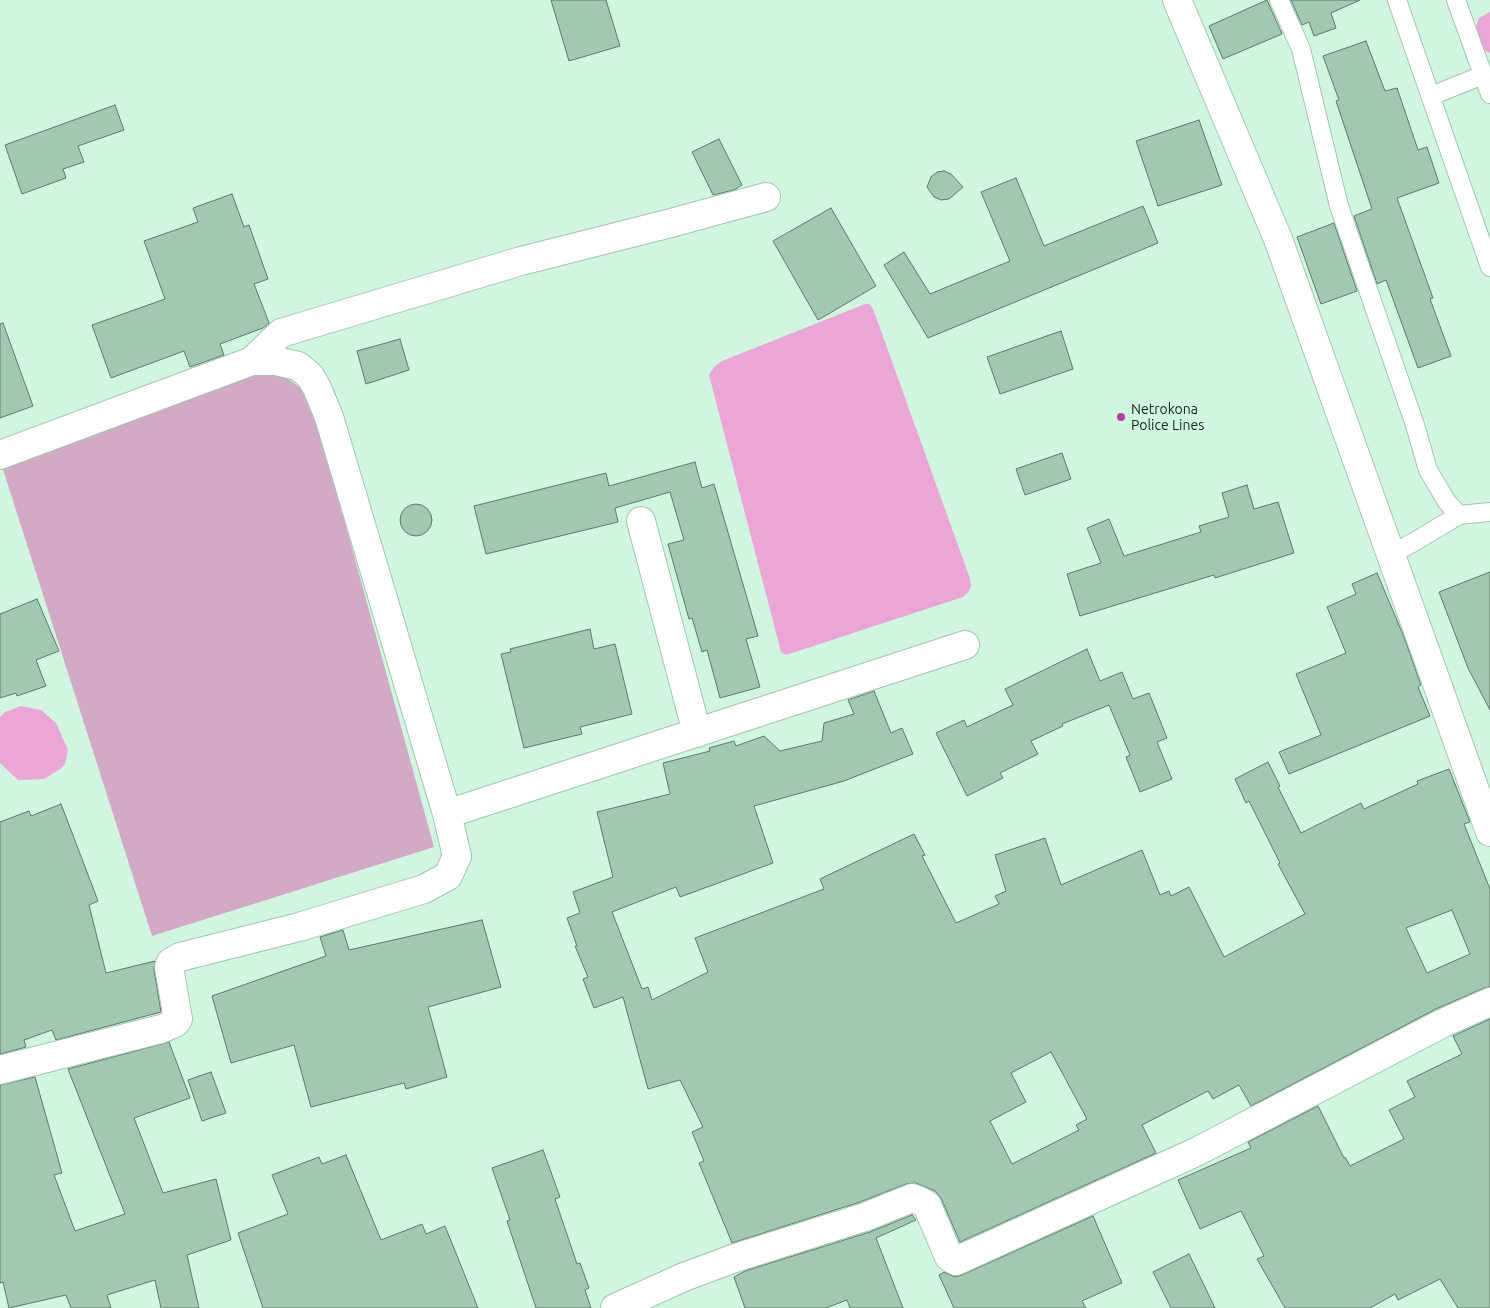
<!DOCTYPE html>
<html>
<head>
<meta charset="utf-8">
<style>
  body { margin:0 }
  canvas { display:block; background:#d1f5e0 }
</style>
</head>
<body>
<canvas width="1490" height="1308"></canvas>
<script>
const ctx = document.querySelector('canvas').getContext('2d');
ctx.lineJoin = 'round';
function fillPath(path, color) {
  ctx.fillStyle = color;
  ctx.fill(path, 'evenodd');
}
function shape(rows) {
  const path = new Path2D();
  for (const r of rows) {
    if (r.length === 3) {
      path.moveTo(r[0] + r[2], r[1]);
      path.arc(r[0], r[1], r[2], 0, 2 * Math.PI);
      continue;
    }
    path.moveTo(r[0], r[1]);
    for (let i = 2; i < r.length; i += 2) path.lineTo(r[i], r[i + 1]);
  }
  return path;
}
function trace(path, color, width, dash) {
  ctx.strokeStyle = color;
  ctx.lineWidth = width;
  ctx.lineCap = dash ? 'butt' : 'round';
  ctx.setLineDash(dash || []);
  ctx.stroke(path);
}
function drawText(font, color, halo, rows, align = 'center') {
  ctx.font = font + ' Ubuntu,sans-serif';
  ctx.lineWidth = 4;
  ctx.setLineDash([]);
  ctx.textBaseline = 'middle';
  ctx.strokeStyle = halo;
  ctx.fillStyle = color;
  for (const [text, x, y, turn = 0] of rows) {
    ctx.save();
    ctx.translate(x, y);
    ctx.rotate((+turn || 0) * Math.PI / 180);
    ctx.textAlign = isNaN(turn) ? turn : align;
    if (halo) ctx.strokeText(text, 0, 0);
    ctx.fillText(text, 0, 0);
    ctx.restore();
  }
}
const green = shape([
  [275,373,288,379,302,389,314,410,434,847,152,936,0,460,247,375]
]);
const water = shape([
  [1490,12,1490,53,1484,50,1481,45,1475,30,1479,18],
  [865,304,869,304,872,307,876,317,969,576,971,585,969,591,963,597,786,655,781,652,709,375,714,367,722,361],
  [21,706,41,710,56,723,68,750,65,764,60,769,44,779,18,780,0,763,0,717,5,712]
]);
const building = shape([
  [551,0,606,0,620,46,569,61,551,0],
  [1267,0,1282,34,1223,59,1209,26,1267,0],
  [1291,0,1360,0,1331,13,1336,28,1314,36,1309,22,1302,25,1291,0],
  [1366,41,1385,91,1397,88,1418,150,1427,147,1439,183,1397,198,1433,298,1430,299,1451,356,1418,368,1386,280,1377,284,1354,216,1372,209,1336,101,1339,100,1323,56,1366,41],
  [115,105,124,130,78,146,84,162,63,169,66,178,22,194,5,145,115,105],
  [1199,120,1222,185,1158,206,1136,141,1199,120],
  [719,139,742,185,734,190,713,195,692,152,719,139],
  [944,171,951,174,963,187,949,199,941,200,934,197,927,187,931,177,937,172,944,171],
  [1016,178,1044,246,1143,206,1158,243,928,338,884,265,904,252,930,294,1010,261,981,192,1016,178],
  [232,194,244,227,249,225,268,279,254,284,269,323,263,328,220,344,224,355,190,367,184,351,111,378,92,325,165,299,144,241,198,222,193,208,232,194],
  [831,208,876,286,818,320,773,241,831,208],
  [1334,223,1357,291,1321,304,1297,237,1334,223],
  [3,323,33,406,0,418,0,324,3,323],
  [1061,331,1073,369,1000,394,987,357,1061,331],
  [400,339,409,370,366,384,357,351,400,339],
  [1062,453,1071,479,1025,495,1016,469,1062,453],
  [695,462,702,488,714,484,758,636,746,639,760,687,720,698,707,650,702,652,692,618,689,619,668,544,684,540,670,492,615,508,618,522,486,554,474,506,606,473,609,486,695,462],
  [1247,485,1254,509,1278,502,1294,553,1215,578,1214,575,1080,616,1067,574,1101,563,1087,528,1109,519,1124,556,1201,532,1199,526,1229,517,1222,493,1247,485],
  [416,520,16],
  [1490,572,1490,710,1468,668,1439,592,1490,572],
  [1377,573,1404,637,1421,685,1418,687,1430,716,1289,774,1279,752,1321,735,1296,674,1346,653,1327,607,1356,594,1352,584,1377,573],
  [37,599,59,651,36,660,46,686,17,696,16,693,0,698,0,614,37,599],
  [590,629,594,649,615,644,632,714,580,727,582,734,524,748,501,654,511,652,510,649,590,629],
  [1087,649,1100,681,1122,672,1133,699,1149,693,1167,738,1157,742,1172,779,1140,792,1126,757,1130,755,1109,705,1062,724,1063,726,1031,741,1038,754,1000,773,1003,778,967,796,936,733,964,720,967,727,1013,705,1005,689,1087,649],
  [874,691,891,733,902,728,913,754,844,781,754,806,773,863,680,897,676,887,612,912,642,989,648,987,652,1000,708,972,695,938,824,889,820,879,914,834,925,855,922,856,956,923,999,904,995,896,1006,891,995,855,1045,838,1061,885,1142,850,1160,895,1169,891,1171,896,1189,887,1224,957,1305,914,1278,864,1280,863,1249,801,1246,803,1235,779,1268,762,1280,786,1278,787,1301,833,1361,803,1364,809,1418,784,1417,781,1449,769,1470,822,1464,824,1490,889,1490,987,1484,988,1436,1009,1251,1106,1239,1085,1213,1099,1208,1091,1142,1125,1156,1153,960,1242,941,1198,935,1191,916,1183,906,1184,860,1202,732,1243,699,1163,704,1161,692,1132,703,1127,680,1080,648,1089,623,997,594,1008,583,979,588,977,575,946,577,946,567,918,580,913,573,892,613,877,597,812,670,794,663,763,710,751,709,748,734,741,736,746,764,736,780,751,822,741,824,723,854,714,848,700,874,691],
  [1452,910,1470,954,1427,973,1406,928,1452,910],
  [1051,1052,1087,1119,1076,1125,1079,1130,1012,1164,990,1121,1026,1102,1011,1073,1051,1052],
  [61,804,98,901,89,905,106,973,155,961,154,970,161,1012,56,1040,52,1030,24,1040,26,1047,0,1054,0,822,29,811,31,816,61,804],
  [482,920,501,987,428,1007,447,1077,406,1089,404,1083,311,1107,294,1045,231,1063,212,996,326,956,320,937,343,930,349,950,482,920],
  [1490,1019,1490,1308,1458,1308,1440,1279,1398,1300,1395,1294,1370,1308,1285,1308,1257,1259,1264,1256,1241,1211,1200,1229,1178,1180,1251,1148,1248,1142,1318,1106,1344,1158,1345,1157,1350,1166,1404,1139,1389,1110,1415,1097,1407,1081,1462,1054,1453,1036,1490,1019],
  [169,1042,190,1098,134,1118,163,1193,216,1179,231,1240,187,1255,199,1308,161,1308,155,1280,107,1295,111,1308,71,1308,66,1295,9,1308,3,1282,0,1283,0,1085,35,1077,62,1173,54,1175,75,1231,125,1214,68,1069,169,1042],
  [211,1072,226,1113,202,1121,188,1080,211,1072],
  [543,1150,560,1197,555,1199,577,1264,580,1263,589,1288,585,1290,591,1308,536,1308,507,1221,510,1220,492,1168,543,1150],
  [346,1155,381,1240,422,1224,426,1234,445,1226,478,1308,263,1308,238,1233,288,1214,272,1175,319,1157,322,1164,346,1155],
  [912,1215,916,1220,876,1238,903,1308,850,1308,847,1300,826,1308,745,1308,734,1277,745,1271,870,1232,912,1215],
  [1093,1216,1122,1283,1082,1301,1086,1308,954,1308,939,1275,944,1272,955,1277,962,1275,1093,1216],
  [1189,1254,1215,1308,1171,1308,1153,1272,1189,1254]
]);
const lane = shape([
  [1279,0,1301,49,1339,206,1415,425,1428,470,1447,502,1459,515,1490,512],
  [1397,0,1490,267],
  [1456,0,1490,94],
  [1431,96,1483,75],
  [1392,554,1414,542,1459,515]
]);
const street = shape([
  [252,361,281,333,521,261,671,223,766,197],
  [0,455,252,361,276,361,298,366,310,376,317,388,329,417,447,814,457,856,448,876,424,889,299,927,180,957,171,962,169,967,178,1019,175,1023,161,1029,0,1070],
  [641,521,697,733],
  [447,814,965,645],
  [615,1308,684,1277,735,1258,865,1217,912,1198,918,1200,927,1205,949,1257,956,1261,1196,1152,1443,1023,1490,1002]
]);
const secondary = shape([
  [1177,0,1278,239,1490,832]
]);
const markers = [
  [1121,417,5,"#b3409a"]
];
const poiNames = [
  ["Netrokona",1131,409],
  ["Police Lines",1131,425]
];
fillPath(green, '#d2aac6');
fillPath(water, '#e9a6d6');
fillPath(building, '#a4c7b3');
trace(building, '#5a7b68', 1);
trace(lane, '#a2c5b1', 20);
trace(street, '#a2c5b1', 30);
trace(secondary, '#a2c5b1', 30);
trace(lane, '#fff', 18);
trace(street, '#fff', 28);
trace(secondary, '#fff', 28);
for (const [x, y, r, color] of markers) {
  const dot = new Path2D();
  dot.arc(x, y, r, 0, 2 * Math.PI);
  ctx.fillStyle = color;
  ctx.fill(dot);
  trace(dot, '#d1f5e0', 2);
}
drawText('14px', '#16241c', '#d1f5e0', poiNames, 'left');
</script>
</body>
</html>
